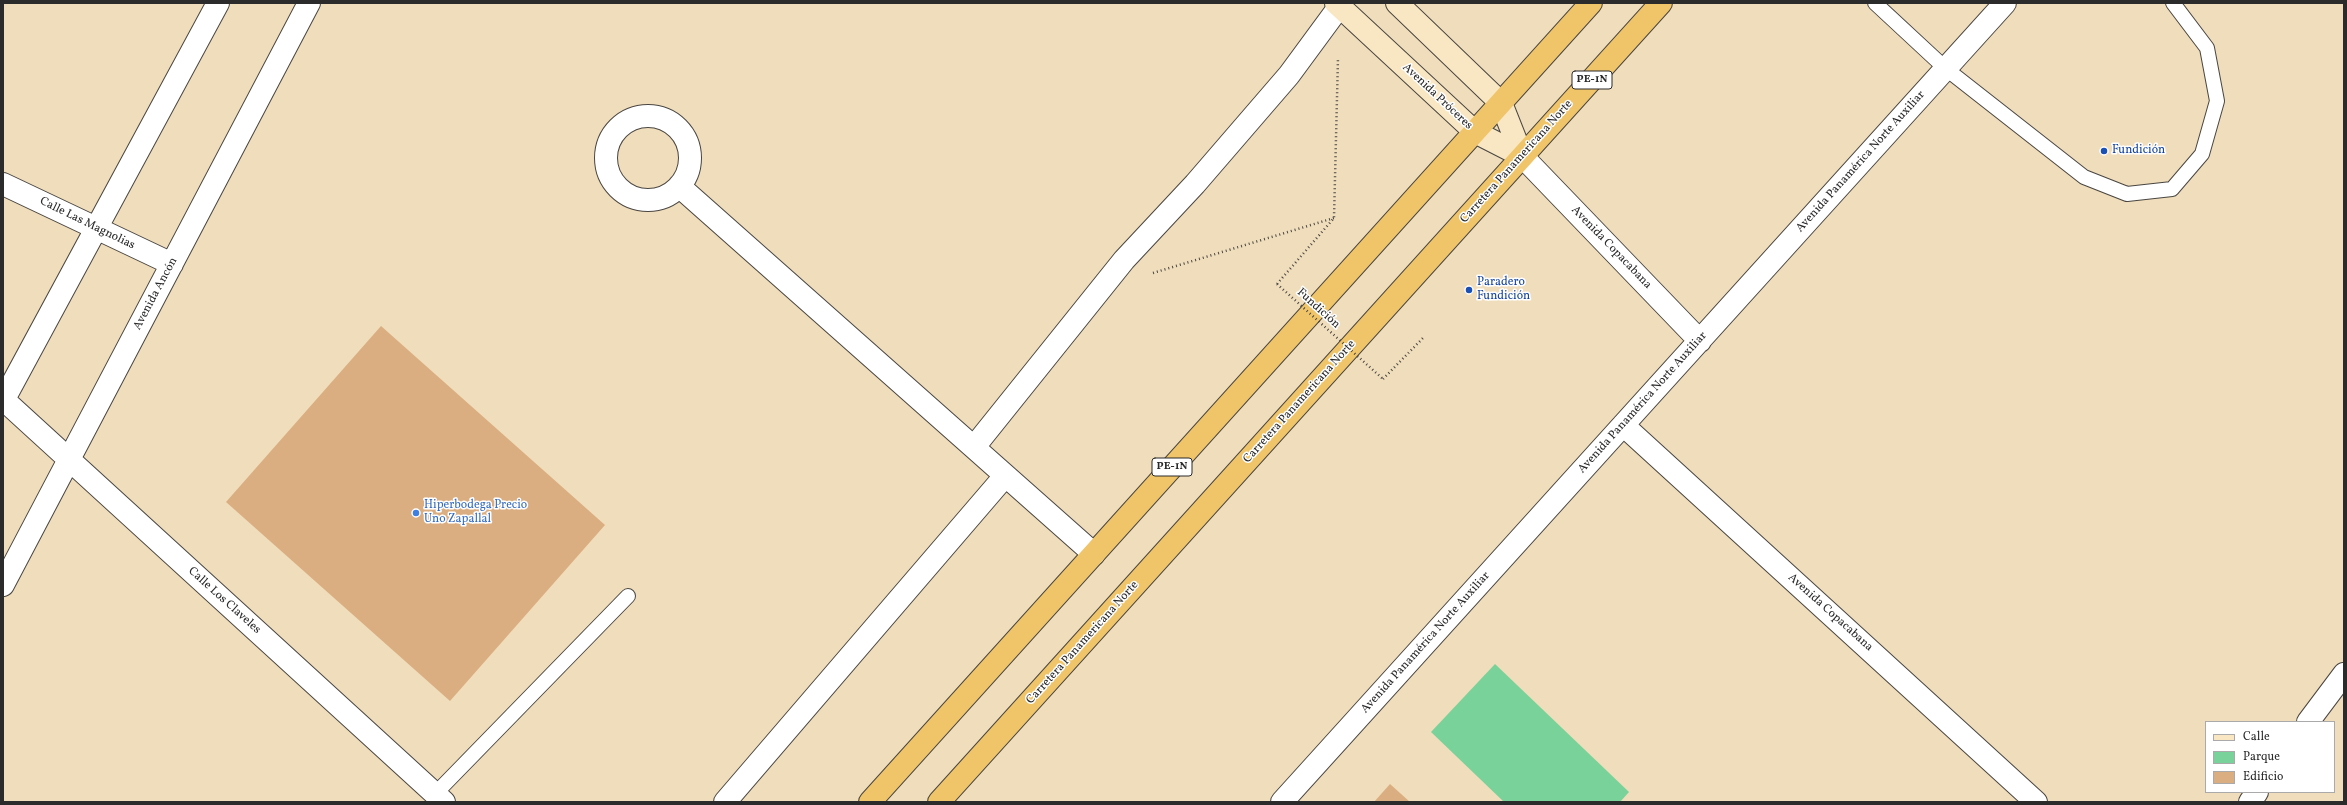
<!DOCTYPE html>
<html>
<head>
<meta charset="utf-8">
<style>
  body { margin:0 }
  #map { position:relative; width:2347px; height:805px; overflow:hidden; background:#f0ddbc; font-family:Vollkorn,serif }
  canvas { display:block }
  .frame { position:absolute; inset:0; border:4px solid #2b2b2b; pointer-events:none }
  .legend { position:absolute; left:2205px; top:721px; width:130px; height:72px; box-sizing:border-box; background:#fff; border:1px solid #aaa; margin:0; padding:5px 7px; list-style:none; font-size:12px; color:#2b2b2b }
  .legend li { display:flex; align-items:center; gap:8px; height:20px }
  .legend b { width:20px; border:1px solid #aaa }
</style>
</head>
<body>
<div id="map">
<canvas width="2347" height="805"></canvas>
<div class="frame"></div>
<ul class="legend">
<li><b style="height:5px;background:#f9e7c3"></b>Calle</li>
<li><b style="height:11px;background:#79d299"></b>Parque</li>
<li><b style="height:11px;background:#daae81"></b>Edificio</li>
</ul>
</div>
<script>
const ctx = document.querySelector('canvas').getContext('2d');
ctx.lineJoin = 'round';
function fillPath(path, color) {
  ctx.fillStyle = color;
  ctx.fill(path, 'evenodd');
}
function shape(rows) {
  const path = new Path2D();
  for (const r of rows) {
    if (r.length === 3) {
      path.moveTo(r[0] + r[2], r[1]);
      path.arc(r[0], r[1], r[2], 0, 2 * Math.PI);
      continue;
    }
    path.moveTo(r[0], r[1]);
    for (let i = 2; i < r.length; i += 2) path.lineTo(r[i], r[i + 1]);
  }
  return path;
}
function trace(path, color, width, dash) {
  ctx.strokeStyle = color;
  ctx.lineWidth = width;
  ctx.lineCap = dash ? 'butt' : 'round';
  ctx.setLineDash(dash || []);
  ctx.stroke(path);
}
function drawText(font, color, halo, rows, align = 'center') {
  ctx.font = font + ' Vollkorn,serif';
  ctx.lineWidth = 3;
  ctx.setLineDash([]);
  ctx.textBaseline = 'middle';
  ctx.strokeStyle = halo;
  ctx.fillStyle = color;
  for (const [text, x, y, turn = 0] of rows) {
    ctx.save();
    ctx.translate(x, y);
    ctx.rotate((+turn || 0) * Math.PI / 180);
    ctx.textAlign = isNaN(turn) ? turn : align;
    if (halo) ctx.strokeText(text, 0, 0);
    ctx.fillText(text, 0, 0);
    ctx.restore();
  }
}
const green = shape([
  [1495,664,1629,792,1620,802,1504,802,1431,732]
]);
const building = shape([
  [381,326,605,525,450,701,226,502],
  [1390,784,1410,802,1374,802]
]);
const path = shape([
  [1153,273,1334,218],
  [1277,284,1334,218,1338,58],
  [1383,379,1423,338]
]);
const lane = shape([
  [1875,3,1945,68,2084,177,2127,194,2172,189,2202,154,2217,101,2207,48,2173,3],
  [435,794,628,596]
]);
const street = shape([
  [648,158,42],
  [1522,156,1700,341],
  [3,184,172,264],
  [679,186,1094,554],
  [4,400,444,802],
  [3,401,218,3],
  [1623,425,2036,802],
  [974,447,1124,260,1195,184,1289,75,1342,3],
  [3,585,309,3],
  [2308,722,2344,674],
  [725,802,1005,476],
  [1282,802,2005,3],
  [2250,802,2257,792]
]);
const secondary = shape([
  [1336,3,1475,132,1522,156],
  [1397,3,1501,103,1522,156]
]);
const highway = shape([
  [870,802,1591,3],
  [939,802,1661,3]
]);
const pathBridge = shape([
  [1277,284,1383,379]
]);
const markers = [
  [2104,151,4,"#1a4fb4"],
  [1469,290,4,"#1a4fb4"],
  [416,513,4,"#3f7fe0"]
];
const shields = [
  [1592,80,40],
  [1172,467,40]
];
const shieldNames = [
  ["PE-1N",1592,80],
  ["PE-1N",1172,467]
];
const streetNames = [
  ["Avenida Próceres",1437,97,43],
  ["Carretera Panamericana Norte",1517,162,-48],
  ["Avenida Panamérica Norte Auxiliar",1861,162,-48],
  ["Calle Las Magnolias",87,224,26],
  ["Avenida Copacabana",1611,248,46],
  ["Avenida Ancón",156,294,-62],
  ["Fundición",1318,309,42],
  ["Carretera Panamericana Norte",1300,402,-48],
  ["Avenida Panamérica Norte Auxiliar",1643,403,-48],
  ["Calle Los Claveles",224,601,42],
  ["Avenida Copacabana",1830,613,42],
  ["Carretera Panamericana Norte",1083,643,-48],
  ["Avenida Panamérica Norte Auxiliar",1426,643,-48]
];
const transitNames = [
  ["Fundición",2112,151],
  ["Paradero",1477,283],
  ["Fundición",1477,297]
];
const shopNames = [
  ["Hiperbodega Precio",424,506],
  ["Uno Zapallal",424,520]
];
fillPath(green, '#79d299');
fillPath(building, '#daae81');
trace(lane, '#494641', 16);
trace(street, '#494641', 24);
trace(secondary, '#494641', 24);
trace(highway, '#494641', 24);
trace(path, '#494641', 2.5, [1, 3]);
trace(lane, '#fff', 14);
trace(street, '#fff', 22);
trace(secondary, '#f9e7c3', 22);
trace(highway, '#f0c469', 22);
trace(pathBridge, '#494641', 2.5, [1, 3]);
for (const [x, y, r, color] of markers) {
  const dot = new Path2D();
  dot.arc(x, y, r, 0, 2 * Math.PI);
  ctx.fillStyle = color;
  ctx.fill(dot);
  trace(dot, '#fff', 1.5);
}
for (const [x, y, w] of shields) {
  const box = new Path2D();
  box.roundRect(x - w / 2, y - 9, w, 18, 3);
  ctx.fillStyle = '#fff';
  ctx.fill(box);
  trace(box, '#2b2b2b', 1);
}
drawText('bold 11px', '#2b2b2b', null, shieldNames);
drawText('12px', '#2b2b2b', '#fff', streetNames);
drawText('12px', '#164399', '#fff', transitNames, 'left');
drawText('12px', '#366cbe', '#fff', shopNames, 'left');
</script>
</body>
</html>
